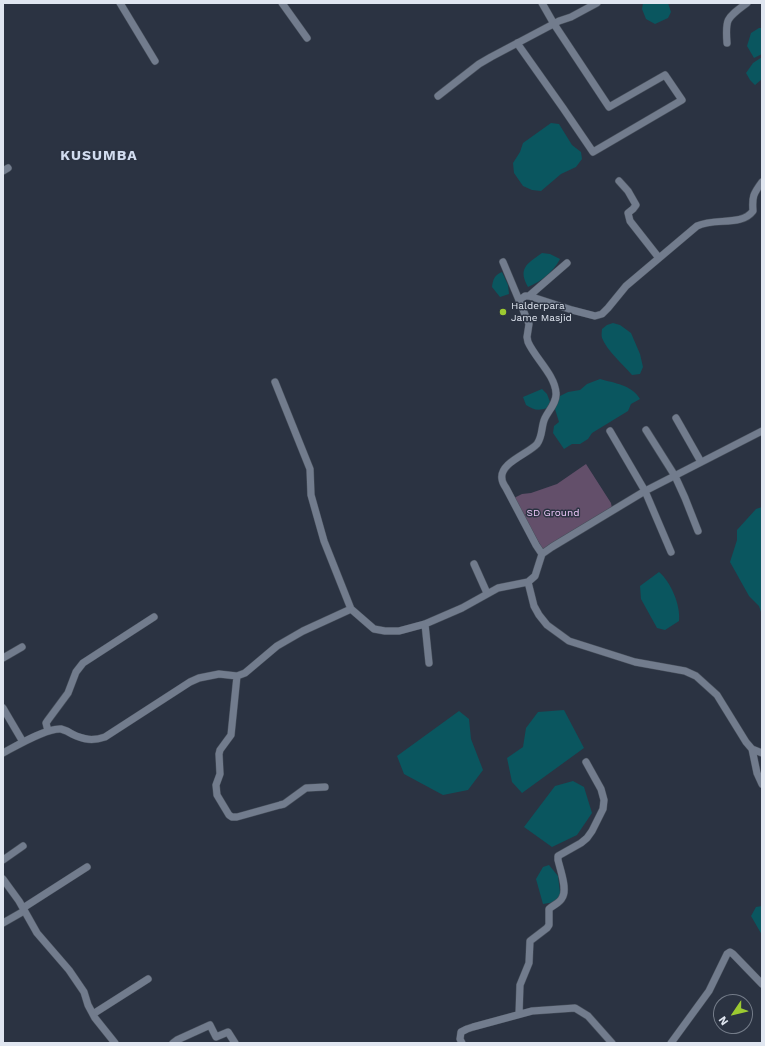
<!DOCTYPE html>
<style>
body{margin:0}
#map{position:relative;width:765px;height:1046px;overflow:hidden;background:#2b3342;font-family:"Work Sans",sans-serif}
canvas{display:block}
.frame{position:absolute;inset:0;border:4px solid #e0e6f0;pointer-events:none}
.north{position:absolute;left:713px;top:994px;width:40px;height:40px;box-sizing:border-box;background:#2b3342;border:1px solid #737b88;border-radius:50%;rotate:235deg;font-size:11px;font-weight:700;line-height:16px;text-align:center;color:#e0e6f0}
.north::after{content:'';display:block;margin:auto;width:14px;height:18px;background:#9cca31;clip-path:polygon(50% 0,100% 100%,50% 72%,0 100%)}
</style>
<div id="map">
<canvas width="765" height="1046"></canvas>
<div class="frame"></div>
<div class="north">N</div>
</div>
<script>
const ctx = document.querySelector('canvas').getContext('2d');
ctx.lineJoin = 'round';
function paint(path, color) {
  ctx.fillStyle = color;
  ctx.fill(path, 'evenodd');
}
function strokePath(path, color, width, dash) {
  ctx.strokeStyle = color;
  ctx.lineWidth = width;
  ctx.lineCap = dash ? 'butt' : 'round';
  ctx.setLineDash(dash || []);
  ctx.stroke(path);
}
function write(font, color, halo, rows, align = 'center') {
  ctx.font = font + ' "Work Sans",sans-serif';
  ctx.lineWidth = 3;
  ctx.setLineDash([]);
  ctx.textBaseline = 'middle';
  ctx.strokeStyle = halo;
  ctx.fillStyle = color;
  for (const [text, x, y, turn = 0] of rows) {
    ctx.save();
    ctx.translate(x, y);
    ctx.rotate((+turn || 0) * Math.PI / 180);
    ctx.textAlign = isNaN(turn) ? turn : align;
    if (halo) ctx.strokeText(text, 0, 0);
    ctx.fillText(text, 0, 0);
    ctx.restore();
  }
}
const green = new Path2D(`
 M 586,464 L 611,503 L 612,508 L 543,550 L 514,498 L 522,494 L 531,493 L 557,484 Z`);
const water = new Path2D(`
 M 643,3 L 668,3 L 671,12 L 668,18 L 655,24 L 646,19 L 642,9 Z
 M 759,28 L 762,28 L 762,54 L 754,58 L 747,46 L 751,33 Z
 M 762,57 L 762,79 L 755,85 L 750,80 L 746,73 L 753,63 Z
 M 551,123 L 559,124 L 572,145 L 581,152 L 582,159 L 576,167 L 561,174 L 541,191 L 532,190 L 523,186 L 514,173 L 513,163 L 520,152 L 523,143 Z
 M 542,253 L 550,254 L 560,259 C 553,272 542,281 528,287 C 518,269 526,264 542,253 Z
 M 502,272 L 508,285 L 509,294 L 500,297 L 492,287 C 493,280 494,275 502,272 Z
 M 613,323 L 620,325 L 631,333 L 640,354 L 643,367 L 640,374 L 632,375 C 623,364 607,351 602,338 C 601,335 602,331 602,329 L 607,325 Z
 M 600,379 C 614,383 632,385 640,399 L 631,404 L 628,411 L 592,433 L 588,439 L 580,444 L 572,444 L 564,449 L 553,433 L 554,426 L 559,422 L 555,409 L 560,396 L 568,392 L 580,390 L 587,384 Z
 M 542,389 L 547,394 L 550,402 L 547,408 C 538,411 534,410 526,405 L 523,397 Z
 M 762,507 L 762,615 L 759,606 L 749,596 L 730,562 L 737,540 L 737,530 L 756,509 Z
 M 659,572 C 671,582 681,606 679,621 L 665,630 L 657,628 L 641,599 L 640,586 Z
 M 564,710 L 584,748 L 522,793 L 512,782 L 507,758 L 523,747 L 526,728 L 538,712 Z
 M 459,711 L 469,719 L 471,739 L 483,770 L 468,790 L 443,795 L 404,774 L 397,756 Z
 M 573,781 L 584,787 L 592,813 L 577,835 L 552,847 L 524,827 L 555,786 Z
 M 549,865 L 558,876 L 561,901 L 543,904 L 536,879 L 543,867 Z
 M 762,906 L 762,935 L 751,916 L 756,907 Z`);
const minor = new Path2D(`
 M 120,3 L 155,61
 M 282,3 L 307,38
 M 517,43 L 563,108 L 593,152 L 682,100 L 665,75 L 609,107 L 554,24 L 542,3
 M 727,43 C 725,18 727,18 747,3
 M 438,96 L 479,64 L 491,57 L 559,21 L 571,17 L 597,3
 M 3,171 L 8,168
 M 619,181 L 628,191 L 636,205 L 633,209 L 628,213 L 630,221 L 659,258
 M 503,262 L 529,324 L 527,337 L 528,342 C 535,358 555,375 556,393 C 557,402 549,410 545,418 C 541,426 543,436 537,444 C 528,454 499,463 502,479 C 502,482 504,485 506,488 L 536,545 L 542,554
 M 529,296 L 567,263
 M 520,300 L 525,296 L 529,296 L 572,310 L 595,316 L 602,314 L 608,308 L 626,286 L 697,226 C 715,217 741,227 753,211 C 752,197 753,194 762,182
 M 275,382 L 310,469 L 311,495 L 324,541 L 351,609
 M 676,418 L 701,462
 M 646,430 L 675,476 L 685,498 L 698,531
 M 610,431 L 645,491 L 671,552
 M 474,564 L 487,593
 M 528,582 L 534,606 L 539,615 L 547,625 L 569,641 L 635,662 L 685,671 L 696,676 L 717,695 L 746,742 L 752,749 L 762,753
 M 425,624 L 429,663
 M 3,658 L 22,647
 M 237,676 L 231,735 L 220,750 L 219,754 L 220,774 L 216,785 L 217,795 L 229,815 L 232,817 L 237,817 L 280,805 L 284,804 L 306,788 L 325,787
 M 3,708 L 23,742
 M 48,731 L 46,723 L 48,720 L 68,693 L 76,672 L 83,663 L 154,617
 M 752,749 L 757,773 L 762,784
 M 3,753 C 16,746 46,728 61,729 C 65,730 69,732 72,734 C 84,740 93,741 105,737 L 190,682 L 199,678 L 219,674 L 237,676 L 245,673 L 277,646 L 303,631 L 351,609 L 374,629 L 385,631 L 399,631 L 425,624 L 462,608 L 498,588 L 528,582 L 535,576 L 542,554 L 552,547 L 645,491 L 762,431
 M 3,860 L 23,846
 M 3,879 L 19,901 L 37,933 L 69,970 L 84,992 L 88,1005 L 95,1018 L 115,1043
 M 23,908 L 87,867
 M 3,923 L 24,911
 M 93,1014 L 148,979
 M 519,1014 L 520,985 L 529,963 L 530,941 L 547,928 L 549,925 L 549,909 C 553,905 560,903 562,898 C 568,890 560,869 558,860 L 558,856 L 581,843 L 587,838 L 592,831 L 603,809 L 604,800 L 601,789 L 586,762
 M 173,1043 L 177,1040 L 210,1025 L 216,1037 L 228,1032 L 235,1043
 M 462,1043 L 460,1039 L 461,1032 L 467,1029 L 473,1027 L 532,1011 L 575,1008 L 588,1016 L 612,1043
 M 671,1043 L 709,991 L 727,954 L 730,952 L 733,954 L 762,984`);
const markers = [
 [503,312,4,"#9cca31"]
];
const poiNames = [
 ["Halderpara",511,306],
 ["Jame Masjid",511,318]
];
const parkNames = [
 ["SD Ground",553,513]
];
const districtNames = [
 ["KUSUMBA",99,156]
];
paint(green, '#634f6a');
paint(water, '#0a565f');
strokePath(minor, '#48505c', 8);
strokePath(minor, '#727c8d', 7);
for (const [x, y, r, color] of markers) {
  const dot = new Path2D();
  dot.arc(x, y, r, 0, 2 * Math.PI);
  ctx.fillStyle = color;
  ctx.fill(dot);
  strokePath(dot, '#2b3342', 1.5);
}
write('10px', '#e0e6f0', '#2b3342', poiNames, 'left');
write('10px', '#eec8fa', '#2b3342', parkNames);
ctx.letterSpacing = '1px';
write('bold 14px', '#d1dcef', '#2b3342', districtNames);
ctx.letterSpacing = '0px';
</script>
